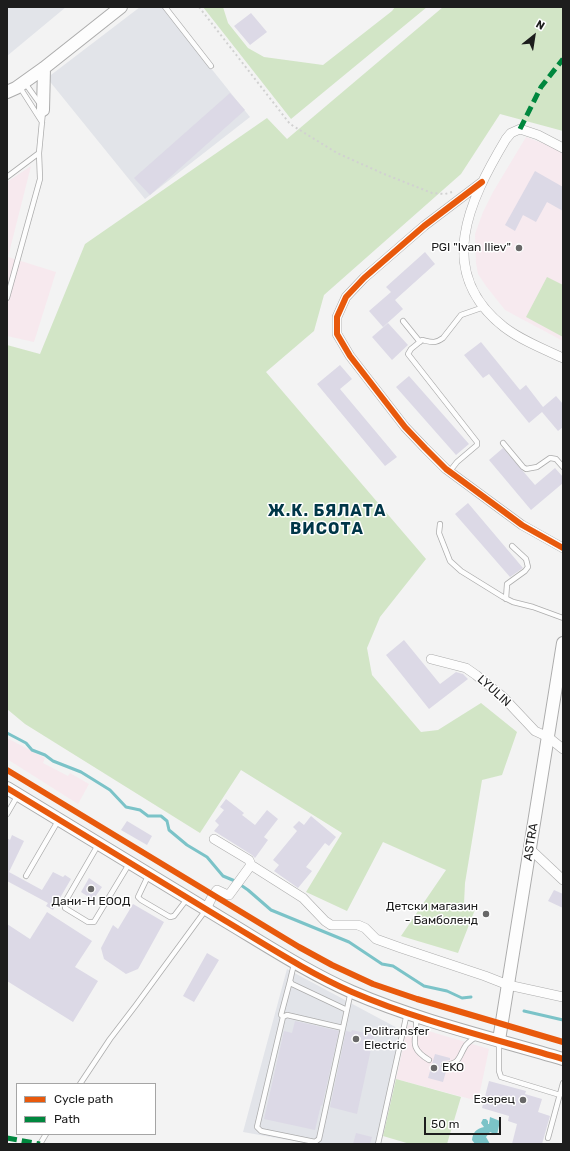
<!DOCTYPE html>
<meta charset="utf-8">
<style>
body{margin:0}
#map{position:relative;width:570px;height:1151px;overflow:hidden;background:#f3f3f3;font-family:Rubik,sans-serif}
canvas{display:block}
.frame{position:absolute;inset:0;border:8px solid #1d1d1d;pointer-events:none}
.legend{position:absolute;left:16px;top:1083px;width:140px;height:52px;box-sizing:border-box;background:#fff;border:1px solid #a5a5a5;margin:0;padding:5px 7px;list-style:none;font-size:12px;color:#1d1d1d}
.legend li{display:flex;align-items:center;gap:8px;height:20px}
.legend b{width:20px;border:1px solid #a5a5a5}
.north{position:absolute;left:514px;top:16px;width:40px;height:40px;-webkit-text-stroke:3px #fff;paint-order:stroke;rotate:30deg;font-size:11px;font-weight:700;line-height:16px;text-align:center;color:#1d1d1d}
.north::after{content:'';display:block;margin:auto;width:14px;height:18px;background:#1d1d1d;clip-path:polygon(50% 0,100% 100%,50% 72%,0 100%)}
.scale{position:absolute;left:424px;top:1117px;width:77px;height:18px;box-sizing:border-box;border:2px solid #1d1d1d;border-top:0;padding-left:5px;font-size:12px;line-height:14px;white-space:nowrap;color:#1d1d1d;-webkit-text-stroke:3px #fff;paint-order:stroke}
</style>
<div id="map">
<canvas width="570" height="1151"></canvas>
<div class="frame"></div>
<ul class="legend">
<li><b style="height:5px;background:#e8590c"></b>Cycle path</li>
<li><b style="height:5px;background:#00873e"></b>Path</li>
</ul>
<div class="north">N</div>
<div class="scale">50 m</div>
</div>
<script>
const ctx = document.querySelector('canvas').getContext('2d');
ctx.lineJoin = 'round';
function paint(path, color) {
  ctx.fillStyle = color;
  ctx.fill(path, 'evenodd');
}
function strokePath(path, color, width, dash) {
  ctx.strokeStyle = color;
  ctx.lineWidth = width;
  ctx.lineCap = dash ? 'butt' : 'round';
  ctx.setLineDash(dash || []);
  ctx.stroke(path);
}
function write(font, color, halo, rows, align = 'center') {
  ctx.font = font + ' Rubik,sans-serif';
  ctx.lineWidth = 3;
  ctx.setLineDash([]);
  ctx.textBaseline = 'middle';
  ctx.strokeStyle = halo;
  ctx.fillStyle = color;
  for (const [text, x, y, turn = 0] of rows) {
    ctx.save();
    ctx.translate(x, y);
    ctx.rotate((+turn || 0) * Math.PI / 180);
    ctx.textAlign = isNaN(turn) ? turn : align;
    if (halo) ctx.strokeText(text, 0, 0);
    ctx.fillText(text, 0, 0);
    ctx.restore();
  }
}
const commercial = new Path2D(`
 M 31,166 L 8,257 L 56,272 L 34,342 L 7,336 L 7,182 Z
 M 7,738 L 45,758 L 43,763 L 68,776 L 70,773 L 89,784 L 78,804 L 7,759 Z
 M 408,1025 L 489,1049 L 478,1101 L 396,1079 Z`);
const built = new Path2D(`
 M 7,7 L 66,7 L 7,56 Z
 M 140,7 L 162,7 L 250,117 L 145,199 L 47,78 Z
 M 287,969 L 401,1030 L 400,1042 L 377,1144 L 311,1144 L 243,1132 Z`);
const education = new Path2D(`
 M 526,137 L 553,147 L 563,153 L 563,341 L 505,310 L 486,286 L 478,274 L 476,263 L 475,234 L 483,212 L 493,192 Z`);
const green = new Path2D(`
 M 203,7 L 223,7 L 228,23 L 248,48 L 264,57 L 323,65 L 392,11 L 395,7 L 427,7 L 291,119 Z
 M 443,7 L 563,7 L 563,131 L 500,114 L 461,174 L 324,295 L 314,331 L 266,372 L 426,559 L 380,617 L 367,648 L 372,675 L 421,732 L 438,730 L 481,703 L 517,732 L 502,775 L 482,780 L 465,883 L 464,904 L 476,907 L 458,953 L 401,936 L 446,870 L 383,842 L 347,911 L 306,892 L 342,833 L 241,770 L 200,833 L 25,724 L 7,709 L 7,345 L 40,354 L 85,244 L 267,118 L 287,139 Z
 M 547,277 L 563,285 L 563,337 L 526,317 Z
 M 396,1079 L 461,1097 L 447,1144 L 410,1144 L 383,1136 Z`);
const water = new Path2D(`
 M 490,1117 L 500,1121 L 497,1135 L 490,1132 L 486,1137 L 490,1144 L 475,1144 L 472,1140 C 473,1132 476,1129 484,1127 L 481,1123 L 483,1119 L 486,1119 L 488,1121 L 488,1124 L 489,1124 Z`);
const stream = new Path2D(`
 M 7,733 L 26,743 L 32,750 L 45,755 L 53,761 L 81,772 L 110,790 L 126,807 L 140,810 L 148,816 L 161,816 L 167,821 L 169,830 L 187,845 L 207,857 L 223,876 L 235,881 L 248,890 L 271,910 L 349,942 L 382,964 L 393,966 L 424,986 L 447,991 L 462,998 L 471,997
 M 524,1011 L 563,1020`);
const building = new Path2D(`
 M 251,13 L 267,32 L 250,45 L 234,26 Z
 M 230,93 L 245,110 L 150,195 L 134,178 Z
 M 535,171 L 563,187 L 563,211 L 547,202 L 536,222 L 523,215 L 515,231 L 505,225 Z
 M 425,252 L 435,264 L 395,300 L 403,309 L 383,327 L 369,311 L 391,292 L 386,287 Z
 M 388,323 L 408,345 L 392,360 L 372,337 Z
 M 481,342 L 520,390 L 526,385 L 543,407 L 556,396 L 563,404 L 563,427 L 558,431 L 542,412 L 529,423 L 489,374 L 483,378 L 464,355 Z
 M 340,365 L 352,379 L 340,389 L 397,457 L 385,466 L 317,384 Z
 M 409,376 L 469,444 L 456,455 L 396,387 Z
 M 503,448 L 535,485 L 555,468 L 563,477 L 563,483 L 531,510 L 489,460 Z
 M 468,503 L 523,568 L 510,577 L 455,514 Z
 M 404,640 L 440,684 L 456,672 L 463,674 L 468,679 L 429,709 L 386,655 Z
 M 226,799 L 244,813 L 242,815 L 255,825 L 267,810 L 278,819 L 264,837 L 268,840 L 255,858 L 252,855 L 214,831 L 219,825 L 215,821 L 224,810 L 220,807 Z
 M 311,816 L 336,837 L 329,846 L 325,843 L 306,867 L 312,871 L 298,888 L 274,871 L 279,865 L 273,860 L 297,831 L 293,827 L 299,821 L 304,825 Z
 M 127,821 L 152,836 L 147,845 L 121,830 Z
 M 12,835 L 24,841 L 9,872 L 42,890 L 53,872 L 63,877 L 65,875 L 71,879 L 53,910 L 46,906 L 48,903 L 7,881 L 7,838 L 10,840 Z
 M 89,878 L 102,887 L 93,900 L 81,892 Z
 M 554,890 L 563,894 L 563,908 L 548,901 Z
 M 133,904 L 164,922 L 138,969 L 126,974 L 104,959 L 101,948 L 113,925 L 118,929 Z
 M 47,912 L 92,941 L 75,967 L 98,981 L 73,1022 L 7,981 L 7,924 L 30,939 Z
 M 207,953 L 219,960 L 194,1002 L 183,996 Z
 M 295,1021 L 339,1031 L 322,1106 L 321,1105 L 315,1130 L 264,1119 L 284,1031 L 292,1033 Z
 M 352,1030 L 374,1035 L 357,1114 L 330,1107 L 346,1031 L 351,1032 Z
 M 435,1054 L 450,1058 L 450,1060 L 443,1061 L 440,1064 L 442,1068 L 447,1068 L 443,1082 L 428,1078 Z
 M 489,1081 L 526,1091 L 525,1094 L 542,1099 L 538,1112 L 550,1116 L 542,1144 L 512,1144 L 517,1124 L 508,1121 L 509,1116 L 482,1108 Z
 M 356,1133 L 372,1137 L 370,1144 L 353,1144 Z`);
const path = new Path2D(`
 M 199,7 L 290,124 L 337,153 L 384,174 L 432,193 L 445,194 L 452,192`);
const lane = new Path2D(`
 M 165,7 L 211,66
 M 25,83 L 40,104
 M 19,86 L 42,122
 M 7,177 L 39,153 L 43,111
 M 7,298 L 40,179 L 39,153
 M 403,321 L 420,342
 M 503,443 L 523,467 L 526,469 L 537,467 L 550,458 L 556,459 L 563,467
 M 450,471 L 457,462 L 477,445 L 477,442 L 408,354 L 411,349 L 422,340 C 431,342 435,344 443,338 L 461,315 L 484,307
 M 440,524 L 439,533 L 450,561 L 461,571 L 503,597 L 513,602 L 533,607 L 563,618
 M 506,599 L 507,584 L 525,571 L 528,567 L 526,559 L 512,546
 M 7,814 L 18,795
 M 98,845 L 65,902 L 65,908 L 88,922 L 94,922 L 129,864
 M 26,876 L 58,821
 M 148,876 L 138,897 L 141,900 L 170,917 L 174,916 L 187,899
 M 294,964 L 290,981 L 292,984 L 347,1010
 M 283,1017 L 281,1015 L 290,981
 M 416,1018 C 418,1039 406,1046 429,1060
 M 343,1028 L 287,1015 L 283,1017 L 257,1127 L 261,1131 L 315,1142 L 319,1139 L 351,991
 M 499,1042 L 499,1071 L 501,1077 L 560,1095
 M 444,1065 C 461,1064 458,1057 466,1045 C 469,1042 472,1039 476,1037
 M 80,1084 L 110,1039 L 136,1005 L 205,911
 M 548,1138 L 563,1083
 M 40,1144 L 46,1134
 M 378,1144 L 407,1013`);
const street = new Path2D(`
 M 563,148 L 538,135 L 520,129 L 511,133 L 506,139 C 469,201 434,272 504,327 C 521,340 543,349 563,358
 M 482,182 L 424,226 L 364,278 L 346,297 L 337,317 L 337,334 L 350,356 L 405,427 L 425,448 L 446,469 L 522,525 L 563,548
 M 431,659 L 466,668 L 476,675 L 503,697 L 535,731 L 548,737 L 563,749
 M 214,839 L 249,860 L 251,865 L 303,898 L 325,921 L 331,925 L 358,925 L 365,928 L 376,939 L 401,948 L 485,976 L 508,985 L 563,997
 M 530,849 L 563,880
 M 206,909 L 213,895 L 217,890 L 228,895 L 229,895 L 251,865`);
const secondary = new Path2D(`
 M 7,92 L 16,88 L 44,68 L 121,7
 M 43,110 L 44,68
 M 7,788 C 79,832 151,876 224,920 C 266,945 307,972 352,992 C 419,1021 492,1038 563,1059
 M 499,1040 L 563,643`);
const quiet = new Path2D(`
 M 520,129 L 541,87 L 563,59
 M 7,1138 L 40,1144`);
const cycleway = new Path2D(`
 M 482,182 L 424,226 L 364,278 L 346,297 L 337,317 L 337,334 L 350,356 L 405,427 L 425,448 L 446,469 L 522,525 L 563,548
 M 7,770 L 299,947 L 332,965 L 373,984 L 417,999 L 563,1042
 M 7,788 C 79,832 151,876 224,920 C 266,945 307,972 352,992 C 419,1021 492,1038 563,1059`);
const markers = [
 [519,248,4,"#686868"],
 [91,889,4,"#686868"],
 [486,914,4,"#686868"],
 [356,1039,4,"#686868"],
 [434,1068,4,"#686868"],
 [523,1100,4,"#686868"]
];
const poiNames = [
 ["PGI \"Ivan Iliev\"",511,248],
 ["Дани-Н ЕООД",91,902,"center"],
 ["Детски магазин",478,907],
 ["- Бамболенд",478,921],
 ["Politransfer",364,1032,"left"],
 ["Electric",364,1046,"left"],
 ["EKO",442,1068,"left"],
 ["Езерец",515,1100]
];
const streetNames = [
 ["LYULIN",494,691,42],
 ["ASTRA",531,842,-81]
];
const districtNames = [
 ["Ж.К. БЯЛАТА",327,511],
 ["ВИСОТА",327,529]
];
paint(commercial, '#f7e9ee');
paint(built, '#e2e4e9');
paint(education, '#f7eaef');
paint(green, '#d2e5c6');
paint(water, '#7bc3c8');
strokePath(stream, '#7bc3c8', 3);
paint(building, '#dcd9e6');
strokePath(lane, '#acacac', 6);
strokePath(street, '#acacac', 10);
strokePath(secondary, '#acacac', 14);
strokePath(path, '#d1d1d1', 2, [2, 3]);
strokePath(lane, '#fdfdfd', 4.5);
strokePath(street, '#fdfdfd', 9);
strokePath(secondary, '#fdfdfd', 12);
strokePath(quiet, '#00873e', 5, [10, 5]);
strokePath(cycleway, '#e8590c', 6);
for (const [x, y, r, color] of markers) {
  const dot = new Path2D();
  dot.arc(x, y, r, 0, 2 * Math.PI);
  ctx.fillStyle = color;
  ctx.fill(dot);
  strokePath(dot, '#fff', 1.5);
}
write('12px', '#1d1d1d', '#fff', poiNames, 'right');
write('12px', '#1d1d1d', '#fff', streetNames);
ctx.letterSpacing = '1px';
write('bold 16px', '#003648', '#fff', districtNames);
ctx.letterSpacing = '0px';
</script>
